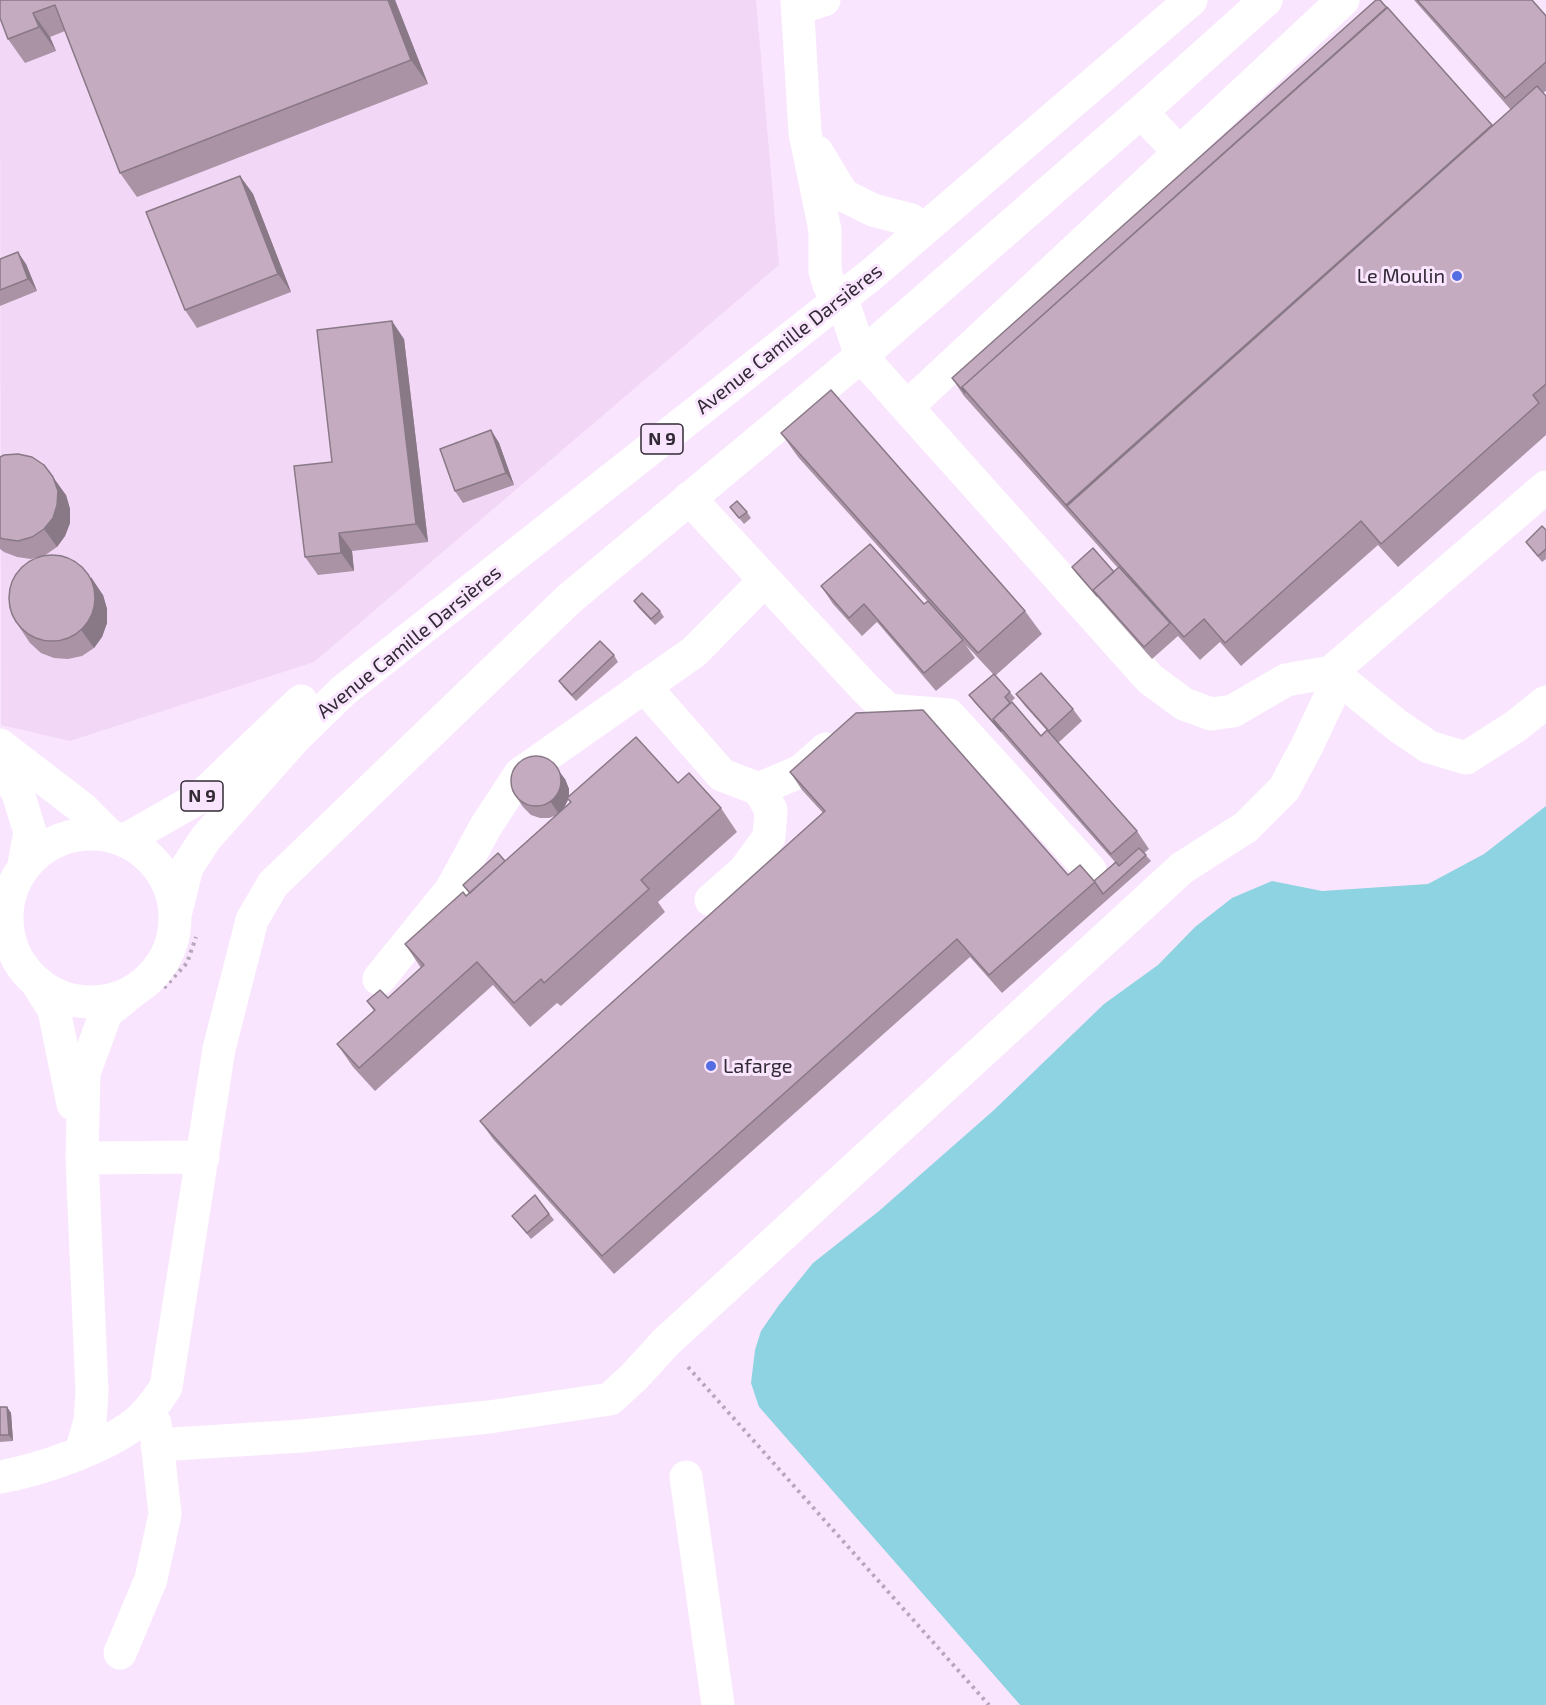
<!DOCTYPE html>
<meta charset="utf-8">
<style>
body{margin:0}
canvas{display:block;background:#fae5ff}
</style>
<canvas width="1546" height="1705"></canvas>
<script>
const ctx = document.querySelector('canvas').getContext('2d');
ctx.lineJoin = 'round';
function paint(path, color) {
  ctx.fillStyle = color;
  ctx.fill(path, 'evenodd');
}
function strokePath(path, color, width, dash) {
  ctx.strokeStyle = color;
  ctx.lineWidth = width;
  ctx.lineCap = dash ? 'butt' : 'round';
  ctx.setLineDash(dash || []);
  ctx.stroke(path);
}
function write(font, color, halo, rows, align = 'center') {
  ctx.font = font + ' "Exo 2",sans-serif';
  ctx.lineWidth = 6;
  ctx.setLineDash([]);
  ctx.textBaseline = 'middle';
  ctx.strokeStyle = halo;
  ctx.fillStyle = color;
  for (const [text, x, y, turn = 0] of rows) {
    ctx.save();
    ctx.translate(x, y);
    ctx.rotate((+turn || 0) * Math.PI / 180);
    ctx.textAlign = isNaN(turn) ? turn : align;
    if (halo) ctx.strokeText(text, 0, 0);
    ctx.fillText(text, 0, 0);
    ctx.restore();
  }
}
const built = new Path2D(`
 M 0,0 L 756,0 L 779,265 L 314,662 L 70,741 L 1,725 Z`);
const water = new Path2D(`
 M 1546,806 L 1546,1705 L 1020,1705 L 759,1407 L 751,1383 L 755,1350 L 761,1331 L 779,1305 L 813,1263 L 879,1211 L 994,1110 L 1104,1004 L 1158,965 L 1195,927 L 1232,898 L 1272,881 L 1322,891 L 1428,884 L 1484,854 Z`);
const pier = new Path2D(`
 M 752,1399 L 759,1407 L 1020,1705 L 1016,1705 L 757,1409 Z`);
const path = new Path2D(`
 M 164,988 L 187,963 L 196,937
 M 688,1367 L 989,1705`);
const minor = new Path2D(`
 M 797,0 L 805,133 L 825,230 L 825,271 L 829,285
 M 798,8 L 824,0
 M 1141,112 L 1179,152
 M 817,152 L 843,195 L 873,210 L 911,220
 M 838,301 L 846,311 L 861,356 L 1150,679 L 1184,704 L 1211,714 L 1233,711 L 1286,680 L 1331,672 L 1546,487
 M 907,407 L 1343,0
 M 689,498 L 865,688 L 888,710 L 949,715 L 1090,870
 M 1331,672 L 1398,726 L 1429,747 L 1466,758 L 1516,726 L 1546,702
 M 644,686 L 722,775 L 759,789 L 801,771 L 826,749
 M 0,745 L 82,808 L 109,835
 M 0,770 L 17,790 L 30,832 L 24,865
 M 711,900 L 745,870 L 769,837 L 771,810 L 759,789
 M 379,979 L 451,890 L 486,826 L 520,774 L 694,652 L 765,580
 M 39,986 L 54,1010 L 73,1104
 M 82,1158 L 203,1157
 M 157,1445 L 302,1436 L 489,1417 L 610,1399 L 634,1377 L 666,1342 L 1182,868 L 1246,827 L 1284,789 L 1307,746 L 1331,695 L 1331,672
 M 81,1452 L 90,1421 L 92,1392 L 82,1158 L 84,1073 L 106,1013 L 132,992
 M 0,1477 C 40,1470 104,1448 136,1423 C 149,1413 157,1400 166,1387 L 219,1049 L 252,920 L 273,884 L 569,599 L 861,356 L 1141,112 L 1266,0
 M 686,1477 L 718,1705
 M 120,1653 L 151,1579 L 165,1514 L 155,1423`);
const major = new Path2D(`
 M7 918a84 84 0 1 1 168 0a84 84 0 1 1-168 0Z
 M 125,840 L 202,796 L 301,701
 M 176,911 L 187,867 L 206,838 L 294,739 L 343,691 L 872,274 L 1191,0`);
const wall = new Path2D(`
 M 0,0 L 395,0 L 428,84 L 137,197 L 120,173 L 65,31 L 50,37 L 56,51 L 25,63 L 8,39 Z
 M 1414,0 L 1532,0 L 1546,16 L 1546,91 L 1543,93 L 1546,96 L 1546,435 L 1398,567 L 1378,545 L 1241,666 L 1220,642 L 1200,660 L 1178,636 L 1152,659 L 1076,573 L 1072,567 L 1114,572 L 1118,568 L 964,396 L 952,378 L 1387,7 L 1493,126 L 1511,110 Z
 M 240,176 L 253,194 L 291,292 L 197,328 L 185,310 Z
 M 0,259 L 26,264 L 37,291 L 0,306 Z
 M 404,339 L 428,542 L 352,551 L 354,571 L 318,575 L 305,557 L 332,462 Z
 M 491,430 L 499,443 L 514,485 L 463,503 L 455,491 Z
 M 781,433 L 1025,611 L 1042,634 L 995,676 L 1015,698 L 1010,703 L 1041,736 L 1137,831 L 1149,849 L 1144,853 L 1151,861 L 1002,993 L 970,957 L 614,1274 L 493,1139 L 480,1121 L 823,813 L 802,790 L 790,772 L 1068,875 L 1094,881 L 1115,862 L 974,702 L 969,695 L 993,674 L 965,644 L 975,658 L 936,691 L 877,622 L 862,636 L 833,604 L 821,586 L 924,604 L 928,602 L 798,457 Z
 M 0,457 L 66,495 L 70,509 L 70,523 L 65,536 L 57,547 L 44,556 L 103,595 L 107,609 L 107,623 L 102,637 L 94,648 L 82,656 L 68,659 L 54,658 L 41,653 L 30,643 L 18,625 L 38,557 L 31,559 L 17,557 L 4,552 L 0,549 Z
 M 730,507 L 747,512 L 751,518 L 744,524 Z
 M 1546,530 L 1546,559 L 1542,562 L 1526,542 Z
 M 634,601 L 660,611 L 664,617 L 655,625 L 638,607 Z
 M 614,655 L 618,662 L 576,701 L 563,687 L 559,681 Z
 M 1016,694 L 1073,709 L 1082,721 L 1058,743 L 1025,706 Z
 M 565,779 L 569,789 L 569,797 L 678,783 L 721,808 L 737,832 L 658,902 L 665,912 L 561,1006 L 557,1003 L 530,1027 L 493,985 L 375,1091 L 353,1067 L 337,1044 L 374,1011 L 367,1001 L 388,998 L 421,968 L 405,944 L 469,893 L 463,885 L 505,861 L 557,815 L 549,818 L 540,818 L 531,815 L 523,807 L 515,795 ZM 568,799 L 570,802 L 563,809 L 565,806 Z
 M 535,1195 L 554,1220 L 531,1239 L 512,1216 Z
 M 0,1407 L 7,1407 L 11,1413 L 13,1441 L 0,1442 Z`);
const shadedWall = new Path2D(`
 M 388,0 L 395,0 L 428,84 L 411,60 Z
 M 33,13 L 50,37 L 56,51 L 39,27 Z
 M 240,176 L 253,194 L 291,292 L 278,274 Z
 M 18,252 L 26,264 L 37,291 L 28,279 Z
 M 392,321 L 404,339 L 428,542 L 416,524 Z
 M 491,430 L 499,443 L 514,485 L 506,473 Z
 M 53,477 L 66,495 L 70,509 L 70,523 L 65,536 L 57,547 L 44,529 Z
 M 339,533 L 352,551 L 354,571 L 341,553 Z
 M 91,577 L 103,595 L 107,609 L 107,623 L 102,637 L 94,648 L 81,630 Z
 M 556,767 L 565,779 L 569,789 L 569,798 L 565,806 L 559,814 L 550,801 Z
 M 7,1407 L 11,1413 L 13,1441 L 9,1435 Z`);
const building = new Path2D(`
 M 0,0 L 388,0 L 411,60 L 120,173 L 55,5 L 33,13 L 39,27 L 8,39 L 0,18 Z
 M 1376,0 L 1380,0 L 1387,8 L 962,387 L 965,393 L 952,378 Z
 M 1417,0 L 1532,0 L 1546,16 L 1546,62 L 1505,98 Z
 M 1387,7 L 1492,125 L 1066,505 L 962,387 Z
 M 1537,86 L 1546,96 L 1546,384 L 1533,395 L 1539,403 L 1381,544 L 1361,521 L 1225,643 L 1204,619 L 1184,637 L 1067,506 Z
 M 240,176 L 278,274 L 185,310 L 146,212 Z
 M 18,252 L 28,279 L 0,290 L 0,259 Z
 M 392,321 L 416,524 L 339,533 L 341,553 L 305,557 L 294,466 L 332,462 L 317,330 Z
 M 831,390 L 1025,611 L 978,653 L 781,433 Z
 M 491,430 L 506,473 L 455,491 L 440,449 Z
 M 18,454 L 32,457 L 44,465 L 53,477 L 58,491 L 57,505 L 53,518 L 44,529 L 32,537 L 18,541 L 4,539 L 0,538 L 0,457 L 4,455 Z
 M 737,501 L 747,512 L 739,518 L 730,507 Z
 M 1542,526 L 1546,530 L 1546,549 L 1538,556 L 1526,542 Z
 M 870,544 L 924,604 L 928,601 L 963,640 L 924,673 L 864,604 L 849,618 L 821,586 Z
 M 1093,548 L 1114,572 L 1093,590 L 1097,596 L 1072,567 Z
 M9 598a43 43 0 1 1 86 0a43 43 0 1 1-86 0Z
 M 1119,567 L 1170,623 L 1144,647 L 1093,590 Z
 M 642,593 L 660,611 L 651,619 L 634,601 Z
 M 600,641 L 614,655 L 572,695 L 559,681 Z
 M 1041,673 L 1073,709 L 1049,731 L 1016,694 Z
 M 994,674 L 1010,692 L 1005,697 L 1010,703 L 993,719 L 1001,731 L 969,695 Z
 M 1012,702 L 1041,736 L 1047,730 L 1137,831 L 1111,854 L 993,719 Z
 M 923,710 L 1068,875 L 1080,865 L 1095,882 L 989,975 L 957,939 L 602,1256 L 480,1121 L 825,811 L 790,772 L 856,713 Z
 M 636,737 L 678,783 L 689,773 L 721,808 L 641,880 L 649,889 L 544,983 L 541,979 L 514,1003 L 477,962 L 359,1068 L 337,1044 L 375,1010 L 367,1001 L 380,990 L 388,998 L 424,965 L 405,944 L 463,892 L 466,896 L 571,802 L 567,798 Z
 M511 781a25 25 0 1 1 50 0a25 25 0 1 1-50 0Z
 M 1139,848 L 1146,855 L 1103,894 L 1094,881 L 1116,862 L 1119,866 Z
 M 498,853 L 505,861 L 470,893 L 463,885 Z
 M 535,1195 L 549,1214 L 527,1233 L 512,1216 Z
 M 0,1407 L 7,1407 L 9,1435 L 0,1435 Z`);
const markers = [
 [1457,276,6,"#556de3"],
 [711,1066,6,"#556de3"]
];
const shields = [
 [662,439,42],
 [202,796,42]
];
const shieldNames = [
 ["N 9",662,439],
 ["N 9",202,796]
];
const poiNames = [
 ["Le Moulin",1445,276],
 ["Lafarge",723,1066,"left"]
];
const streetNames = [
 ["Avenue Camille Darsières",789,339,-38],
 ["Avenue Camille Darsières",409,642,-39]
];
paint(built, '#f2d7f7');
paint(water, '#8dd3e1');
paint(pier, '#fae5ff');
strokePath(path, '#b7a7bb', 4, [3, 4.5]);
strokePath(minor, '#fff', 33);
strokePath(major, '#fff', 33);
paint(wall, '#a993a5');
paint(shadedWall, '#897886');
paint(building, '#c4abc0');
strokePath(building, '#897886', 1.5);
for (const [x, y, r, color] of markers) {
  const dot = new Path2D();
  dot.arc(x, y, r, 0, 2 * Math.PI);
  ctx.fillStyle = color;
  ctx.fill(dot);
  strokePath(dot, '#fae5ff', 2);
}
for (const [x, y, w] of shields) {
  const box = new Path2D();
  box.roundRect(x - w / 2, y - 15, w, 30, 4.5);
  ctx.fillStyle = '#fae5ff';
  ctx.fill(box);
  strokePath(box, '#322a34', 1.5);
}
write('bold 18px', '#322a34', null, shieldNames);
write('20px', '#322a34', '#fae5ff', poiNames, 'right');
write('20px', '#322a34', '#fae5ff', streetNames);
</script>
